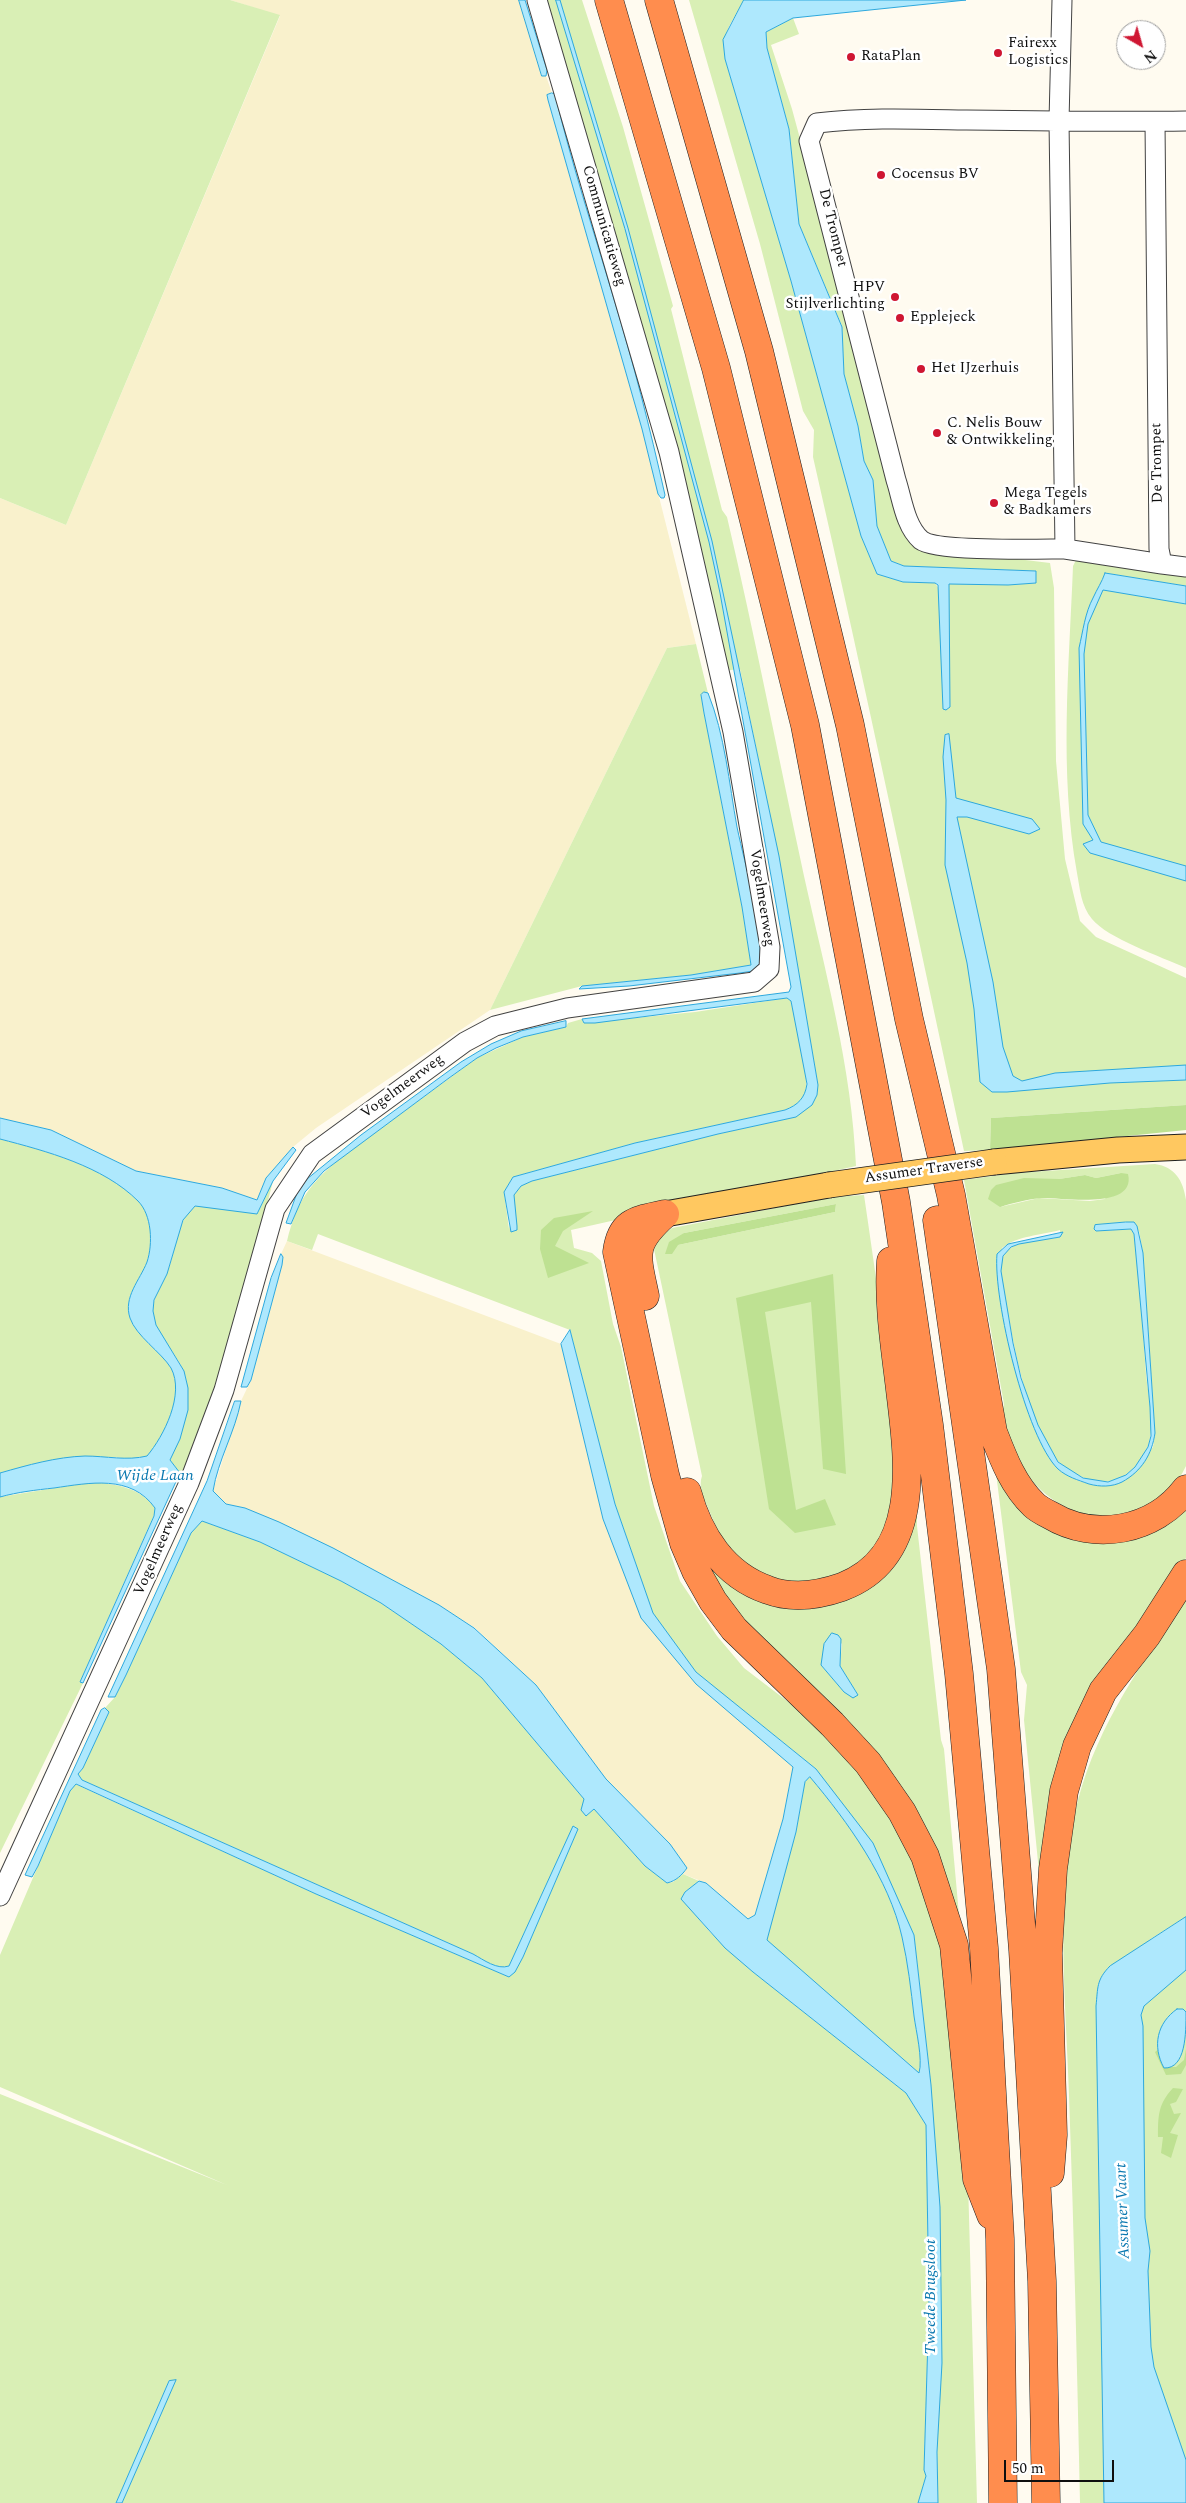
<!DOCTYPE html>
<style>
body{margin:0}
#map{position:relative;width:1186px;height:2503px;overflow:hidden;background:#fffbf0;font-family:Spectral,serif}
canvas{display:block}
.north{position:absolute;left:1116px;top:20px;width:50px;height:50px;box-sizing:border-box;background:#fff;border:1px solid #9f9f9f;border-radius:50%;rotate:142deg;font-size:14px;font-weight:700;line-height:20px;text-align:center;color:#0f0f0f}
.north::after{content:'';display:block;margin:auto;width:18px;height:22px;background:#cf1632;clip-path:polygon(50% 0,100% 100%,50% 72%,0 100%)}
.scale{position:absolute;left:1004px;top:2460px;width:110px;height:22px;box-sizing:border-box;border:2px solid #0f0f0f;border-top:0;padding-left:6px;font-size:15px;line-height:18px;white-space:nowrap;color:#0f0f0f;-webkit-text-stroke:4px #fff;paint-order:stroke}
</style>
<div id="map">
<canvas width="1186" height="2503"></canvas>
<div class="north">N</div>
<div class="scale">50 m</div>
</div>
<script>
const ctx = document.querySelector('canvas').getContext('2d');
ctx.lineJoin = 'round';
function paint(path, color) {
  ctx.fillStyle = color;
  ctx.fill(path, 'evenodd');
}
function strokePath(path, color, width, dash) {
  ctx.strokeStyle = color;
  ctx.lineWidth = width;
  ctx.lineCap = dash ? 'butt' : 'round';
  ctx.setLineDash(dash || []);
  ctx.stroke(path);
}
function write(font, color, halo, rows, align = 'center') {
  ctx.font = font + ' Spectral,serif';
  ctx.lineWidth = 5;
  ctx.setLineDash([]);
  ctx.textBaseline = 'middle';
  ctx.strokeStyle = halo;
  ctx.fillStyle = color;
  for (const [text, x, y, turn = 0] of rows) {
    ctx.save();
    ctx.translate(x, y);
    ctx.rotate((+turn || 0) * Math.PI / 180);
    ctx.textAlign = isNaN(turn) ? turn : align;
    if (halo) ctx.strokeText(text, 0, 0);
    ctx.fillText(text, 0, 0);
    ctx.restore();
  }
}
const farmland = new Path2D(`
 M 230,0 L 519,0 L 521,2 L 542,76 L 546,76 L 552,93 L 547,95 L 548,100 L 642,429 L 696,644 L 667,648 L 490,1010 L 316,1128 L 293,1147 L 266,1178 L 257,1200 L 222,1188 L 136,1171 L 51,1130 L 0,1118 L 0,498 L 66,525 L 280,16 Z
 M 287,1241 L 561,1344 L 603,1519 L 763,1739 L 793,1767 L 783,1819 L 755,1915 L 748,1919 L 706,1883 L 683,1874 L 687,1868 L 670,1844 L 606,1779 L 536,1685 L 475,1628 L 439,1605 L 401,1585 L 245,1508 L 226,1504 L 213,1491 L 241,1401 L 251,1380 L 282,1265 L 283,1257 L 281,1254 Z`);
const green = new Path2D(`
 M 0,0 L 230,0 L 280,15 L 66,525 L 0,498 Z
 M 543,0 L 582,0 L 623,127 L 673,306 L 671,309 L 722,510 L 727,517 C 755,636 778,756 804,876 C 825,971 852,1068 856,1166 L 571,1230 L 574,1248 L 592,1253 L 601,1261 L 613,1324 L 621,1347 L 654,1506 L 680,1581 L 717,1636 L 744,1668 L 791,1704 L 849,1758 L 891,1814 L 917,1861 L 943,1942 L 968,2181 L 977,2503 L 938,2503 L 931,2085 L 914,1935 L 816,1769 L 696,1672 L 653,1613 L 615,1504 L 570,1330 L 318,1234 L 312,1250 L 287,1241 C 297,1200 311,1182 343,1156 L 477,1058 L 523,1037 L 566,1027 L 568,1023 L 582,1019 L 584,1023 L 695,1012 L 787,998 L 791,1001 C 795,1020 811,1077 805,1094 C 803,1102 793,1107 785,1110 L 635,1143 L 513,1177 L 504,1192 L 509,1229 L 514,1209 L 514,1195 L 521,1186 L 532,1181 L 718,1134 L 795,1117 L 817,1095 L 818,1085 L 775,840 L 740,669 L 722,671 Z
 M 689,0 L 744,0 C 731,25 722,30 725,59 L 791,281 L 861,536 L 877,574 L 903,582 L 935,583 L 939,589 L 948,588 L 949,584 L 952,583 L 1008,585 L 1036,583 L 1036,571 L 904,566 L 891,561 L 877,526 L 873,480 L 864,461 L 858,426 L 844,374 L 842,326 L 799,224 L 789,129 L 767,48 L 766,32 L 793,18 L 799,34 L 771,45 L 792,109 L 907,535 L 984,555 L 1050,563 L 1054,588 L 1056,761 L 1065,859 L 1080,921 L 1096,937 L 1186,978 L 1186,1105 L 991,1118 L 990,1150 L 964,1151 C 914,919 866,688 813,457 L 814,430 L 803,411 L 760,244 Z
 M 1076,560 L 1186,574 L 1186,586 L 1105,573 L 1099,589 L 1186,604 L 1186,968 C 1162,957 1107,938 1092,919 C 1081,906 1080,889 1077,873 C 1059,771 1069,668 1073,566 Z
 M 696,644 L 708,693 L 701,695 L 704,713 L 742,907 L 751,965 L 691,975 L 582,986 L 490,1010 L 667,648 Z
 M 0,1139 C 46,1151 103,1166 138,1201 C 152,1215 153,1244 147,1262 C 140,1280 123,1297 130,1318 C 136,1336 161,1352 171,1368 C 185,1394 164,1436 148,1456 L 132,1459 L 112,1457 L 37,1463 L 0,1473 Z
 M 1155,1164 C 1175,1167 1183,1180 1186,1200 L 1186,1466 C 1177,1486 1159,1500 1139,1509 C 1088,1531 1038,1501 1015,1455 C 1009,1441 1006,1425 1003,1410 L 1004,1404 L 964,1180 L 1014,1173 ZM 1121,1173 L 1105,1199 L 1090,1201 L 1039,1198 L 1000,1207 L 1059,1179 L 1085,1175 L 1096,1178 ZM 1126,1222 L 1139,1231 L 1143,1253 L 1155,1433 L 1153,1447 L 1125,1480 L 1110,1486 L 1093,1485 L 1079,1481 L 1059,1469 L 1038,1435 L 1014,1366 L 998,1282 L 1002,1248 C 1017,1236 1041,1235 1060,1230 L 1060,1237 C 1044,1241 1013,1239 1004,1255 C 995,1271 1006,1301 1009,1318 C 1015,1355 1033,1438 1060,1463 C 1068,1471 1079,1476 1090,1480 C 1101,1483 1112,1482 1122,1477 C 1136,1469 1148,1453 1150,1438 C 1154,1417 1148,1394 1146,1374 C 1143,1327 1139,1280 1134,1234 L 1131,1229 L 1097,1231 L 1095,1225 Z
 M 273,1181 L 247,1284 L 188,1473 L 180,1473 L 170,1460 C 180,1438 193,1395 184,1372 C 176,1351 155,1336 153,1312 C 152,1297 162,1286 167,1273 C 174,1256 176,1235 184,1219 C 186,1214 189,1210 194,1207 C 203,1202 245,1212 257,1214 Z
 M 864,1195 C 874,1263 884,1332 891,1401 C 894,1432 900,1472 893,1502 C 889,1518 883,1538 872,1550 C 838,1587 781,1593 743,1562 C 726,1548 716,1528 708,1508 C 704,1499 698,1486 702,1476 L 654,1249 L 660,1237 L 672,1228 L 832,1197 ZM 836,1204 L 835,1212 L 678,1245 L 684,1233 Z
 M 994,1457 L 1060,1531 L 1186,1509 L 1186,1558 L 1145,1619 L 1039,1872 L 1024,1720 L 1027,1685 L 1021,1672 Z
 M 91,1482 C 115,1484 140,1487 155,1508 L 154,1515 L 80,1682 L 83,1683 L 0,1853 L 0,1497 Z
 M 917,1492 L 917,1526 L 941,1740 L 944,1749 L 963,1959 L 935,1861 L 750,1638 L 709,1578 L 705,1555 L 713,1566 L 839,1599 ZM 842,1643 L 840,1666 L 858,1695 L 844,1692 L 821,1665 Z
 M 202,1521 L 260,1542 L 341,1581 L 381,1603 L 441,1644 L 482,1678 L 584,1799 L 586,1816 L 594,1809 L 645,1866 L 667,1883 L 673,1882 L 683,1874 L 699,1881 L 685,1892 L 682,1899 L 710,1932 L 753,1972 L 906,2093 L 926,2125 L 929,2304 L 924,2470 L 926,2476 L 918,2503 L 122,2503 L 175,2381 L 169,2381 L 116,2503 L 0,2503 L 0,2094 L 227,2185 L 0,2087 L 0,1955 L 70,1791 L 75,1784 L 316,1894 L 509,1977 L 523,1957 L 578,1829 L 573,1827 L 509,1966 C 497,1970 484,1960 473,1954 L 82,1780 L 78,1774 L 83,1768 L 109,1712 L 105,1708 L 115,1697 L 126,1675 L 191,1533 Z
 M 1186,1598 L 1186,1917 L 1149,1940 L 1186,1929 L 1186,2503 L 1080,2503 C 1077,2367 1074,2231 1069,2095 C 1066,2000 1054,1892 1078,1800 C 1098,1724 1143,1662 1186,1598 Z
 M 810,1777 C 848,1822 889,1879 902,1937 C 908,1963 911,1990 914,2016 C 916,2033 923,2056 919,2073 L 766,1940 L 796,1832 L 805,1781 Z`);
const forest = new Path2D(`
 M 1186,1105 L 1186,1130 L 990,1150 L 991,1118 Z
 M 1121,1173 L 1128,1174 C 1137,1211 1059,1197 1042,1198 C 1028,1199 1013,1203 1000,1207 L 988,1199 L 991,1190 L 996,1185 L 1024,1178 L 1059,1179 L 1085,1175 L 1096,1178 Z
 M 836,1204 L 835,1212 L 678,1245 L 672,1254 L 665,1254 L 669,1242 L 684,1233 Z
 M 593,1211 L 563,1231 L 555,1246 L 589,1263 L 548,1278 L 540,1249 L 541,1230 L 554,1218 Z
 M 833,1274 L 846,1474 L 823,1469 L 811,1302 L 765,1312 L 796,1510 L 825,1499 L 836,1525 L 795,1533 L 769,1509 L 736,1298 Z
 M 1163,2046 L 1167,2067 L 1176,2067 L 1184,2060 L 1186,2049 L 1186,2065 L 1181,2074 L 1166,2075 L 1155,2052 Z
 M 1173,2088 L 1183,2089 L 1176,2102 L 1170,2104 L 1174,2114 L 1181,2113 L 1170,2133 L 1178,2135 L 1171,2158 L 1161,2153 L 1163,2137 L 1158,2137 C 1158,2116 1158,2104 1173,2088 Z`);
const water = new Path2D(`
 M 519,0 L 525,0 L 547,70 L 546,76 L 542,76 Z
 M 556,0 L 560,0 L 628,228 L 712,541 L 779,856 L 818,1085 L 817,1095 L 812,1105 L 796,1117 L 718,1134 L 532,1181 L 521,1186 L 514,1195 L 517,1226 L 517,1230 L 511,1232 L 504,1192 L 513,1177 L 635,1143 L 785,1110 C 798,1105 805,1098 807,1084 L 791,1001 L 787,998 L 595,1023 L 584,1023 L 582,1019 L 789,992 L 791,987 L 720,593 L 709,542 L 625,229 Z
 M 744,0 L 966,0 L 793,18 L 766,32 L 767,48 L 789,129 L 799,224 L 842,327 L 844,374 L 858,426 L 864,461 L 873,480 L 877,526 L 891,561 L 904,566 L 1036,571 L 1036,583 L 1008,585 L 949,584 L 950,707 L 946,710 L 943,709 L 938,585 L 935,583 L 903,582 L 877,574 L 861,536 L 791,281 L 725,59 L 723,40 Z
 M 552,93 L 555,94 C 571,162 593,229 613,296 C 633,361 650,428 665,495 L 664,498 L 661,498 L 658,494 L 642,429 L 548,100 L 547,95 Z
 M 1105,573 L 1186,586 L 1186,604 L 1103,590 L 1088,624 L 1084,654 L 1088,815 L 1101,842 L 1186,866 L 1186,881 L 1090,853 L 1083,844 L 1093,840 L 1083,824 L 1079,648 C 1083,631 1085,613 1093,598 C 1097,589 1102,582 1105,573 Z
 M 704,692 L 708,693 C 725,735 729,783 737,827 C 746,870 762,920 760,963 L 753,971 L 740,973 L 629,986 L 579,989 L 582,986 L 691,975 L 751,965 L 742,907 L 704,713 L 701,695 Z
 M 949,734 L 956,798 L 1032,819 L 1040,829 L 1029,834 L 967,817 L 957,817 L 993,982 L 1003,1047 L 1013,1076 L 1022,1081 L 1055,1073 L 1186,1065 L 1186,1080 L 1110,1083 L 1007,1092 L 992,1092 L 980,1082 L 974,1009 L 967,963 L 945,865 L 946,800 L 943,757 L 945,735 Z
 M 566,1021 L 566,1027 L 523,1037 L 496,1048 L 477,1058 L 449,1078 L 324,1171 L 305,1192 L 291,1224 L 286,1223 L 297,1193 L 307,1179 L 361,1135 L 461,1062 L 491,1044 L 521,1031 Z
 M 0,1118 L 51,1130 L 136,1171 L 222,1188 L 257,1200 L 266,1178 L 293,1147 L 296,1150 L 273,1181 L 257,1214 L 195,1206 L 183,1220 L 167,1274 L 154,1300 L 153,1311 L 156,1325 L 184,1371 L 188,1388 L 188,1410 L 180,1439 L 170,1460 L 180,1473 L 83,1683 L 80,1682 L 154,1516 L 155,1508 C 131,1474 89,1483 54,1488 C 36,1490 18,1492 0,1497 L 0,1473 C 28,1465 56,1457 85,1456 C 106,1456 127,1461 147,1456 C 164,1436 185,1394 171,1368 C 161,1352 136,1336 130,1318 C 123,1297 140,1280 147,1262 C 153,1244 152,1215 138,1201 C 103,1166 46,1151 0,1139 Z
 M 1126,1222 L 1134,1222 L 1137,1226 L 1143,1253 L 1155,1433 C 1152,1454 1142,1471 1122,1482 C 1112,1487 1100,1487 1089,1484 C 1078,1480 1067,1477 1058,1469 C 1026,1438 993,1299 997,1254 L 1008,1244 L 1063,1232 L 1060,1237 L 1019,1244 L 1011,1247 L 1003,1256 L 1001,1271 L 1013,1343 L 1021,1378 L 1038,1425 L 1058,1462 L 1083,1478 L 1108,1482 L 1126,1475 L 1135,1467 L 1148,1447 L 1151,1436 L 1150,1407 L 1134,1234 L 1131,1229 L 1096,1231 L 1094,1229 L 1095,1225 Z
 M 281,1254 L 283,1257 L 282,1265 L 251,1380 L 247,1387 L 241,1387 L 271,1278 Z
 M 570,1330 L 615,1504 L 653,1613 L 696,1672 L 816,1769 L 873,1843 L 914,1935 L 931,2085 L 940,2207 L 942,2363 L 937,2452 L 938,2503 L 918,2503 L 926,2476 L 924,2470 L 929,2304 L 926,2125 L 906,2093 L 753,1972 L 725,1948 L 681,1899 L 685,1892 L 699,1881 L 706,1883 L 748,1919 L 755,1915 L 783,1819 L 793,1767 L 696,1684 L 641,1618 L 603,1519 L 561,1344 ZM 810,1777 C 848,1822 889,1879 902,1937 C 908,1963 911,1990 914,2016 C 916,2031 923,2059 919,2073 L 767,1940 L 796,1832 L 805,1782 Z
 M 235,1401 L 241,1401 C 235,1432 218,1460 213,1491 L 226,1504 L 245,1508 L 279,1522 L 333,1548 L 439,1605 L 474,1628 L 536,1685 L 606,1779 L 670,1844 L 687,1868 C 682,1875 676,1881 667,1883 L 645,1866 L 594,1809 L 586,1816 L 581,1810 L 584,1799 L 482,1678 L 441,1644 L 381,1603 L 341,1581 L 260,1542 L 202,1521 L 191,1533 L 126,1675 L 115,1697 L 108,1697 L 207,1481 Z
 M 832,1633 L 838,1635 L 841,1639 L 840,1666 L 858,1695 L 853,1698 L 844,1692 L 821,1665 L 824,1644 Z
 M 105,1708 L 109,1712 L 83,1768 L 78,1774 L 82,1780 L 473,1954 C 484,1960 497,1970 509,1966 L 573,1826 L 578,1829 L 523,1957 L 515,1972 L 509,1977 L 316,1894 L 76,1784 L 70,1791 L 38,1866 L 32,1877 L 25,1875 L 101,1710 Z
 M 1186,1917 L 1186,1970 L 1144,2006 L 1141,2015 L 1143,2026 L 1145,2218 L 1150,2251 L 1148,2271 L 1151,2347 L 1154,2367 L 1186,2460 L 1186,2503 L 1104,2503 L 1096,2006 C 1098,1988 1096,1980 1110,1966 Z
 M 1177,2009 L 1183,2009 L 1186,2012 C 1186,2033 1186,2069 1164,2068 C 1152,2046 1157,2023 1177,2009 Z
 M 176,2380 L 122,2503 L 116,2503 L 169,2381 Z`);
const minor = new Path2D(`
 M 1062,0 L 1059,121 L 1065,549 C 1041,549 936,552 921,540 C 905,526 902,498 896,480 L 809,141 L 817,123 C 866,117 915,119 965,120 C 1039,121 1112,122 1186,121
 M 1155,122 L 1159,549 L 1162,564 L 1186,567
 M 1065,549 L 1162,564
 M 0,1896 L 189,1483 L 224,1390 L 275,1209 L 312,1154 L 465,1042 L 495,1026 L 567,1008 L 754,982 L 769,969 L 770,947 L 733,732 L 669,452 L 537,0`);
const major = new Path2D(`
 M 994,1162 L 1118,1150 L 1186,1147
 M 665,1214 L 829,1185`);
const highway = new Path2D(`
 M 609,0 L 716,368 L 805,725 L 896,1202 L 929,1425 L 959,1674 L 984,1948 L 1000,2239 L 1003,2503
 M 659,0 L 759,351 L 850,725 L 909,1019 L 951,1195 L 993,1432 C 1003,1458 1013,1485 1034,1505 C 1038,1509 1044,1512 1050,1515 C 1095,1542 1154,1531 1186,1489
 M 665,1214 C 638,1220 621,1220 617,1252 L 665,1475 L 684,1543 L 696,1571 L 713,1601 L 734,1629 L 832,1724 L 868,1763 L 902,1812 L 925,1856 L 954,1945 L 977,2179 L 991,2215
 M 937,1220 L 1001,1669 L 1023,1950 L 1042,2281 L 1046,2503
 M 645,1296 C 636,1254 631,1244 665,1214
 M 687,1492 C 699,1536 724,1575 768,1590 C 792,1599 819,1595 842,1587 C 924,1556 908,1457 900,1389 C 895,1347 888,1304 891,1261
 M 1050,2173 L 1053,2135 L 1048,1953 L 1053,1869 L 1064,1791 L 1077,1746 L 1103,1691 L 1147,1635 L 1186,1574`);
const majorBridge = new Path2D(`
 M 829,1185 L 994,1162`);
const markers = [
 [998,53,5,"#cf1632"],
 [851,57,5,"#cf1632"],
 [881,175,5,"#cf1632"],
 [895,297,5,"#cf1632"],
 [900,318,5,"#cf1632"],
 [921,369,5,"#cf1632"],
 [937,433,5,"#cf1632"],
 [994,503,5,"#cf1632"]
];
const poiNames = [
 ["Fairexx",1008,44],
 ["Logistics",1008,61],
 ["RataPlan",861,57],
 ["Cocensus BV",891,175],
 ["HPV",885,288,"right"],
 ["Stijlverlichting",885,305,"right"],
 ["Epplejeck",910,318],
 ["Het IJzerhuis",931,369],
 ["C. Nelis Bouw",947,424],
 ["& Ontwikkeling",947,441],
 ["Mega Tegels",1004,494],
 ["& Badkamers",1004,511]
];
const streetNames = [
 ["Communicatieweg",603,226,74],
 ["De Trompet",832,228,76],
 ["De Trompet",1158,463,-91],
 ["Vogelmeerweg",761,898,81],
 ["Vogelmeerweg",403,1087,-36],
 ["Assumer Traverse",924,1171,-8],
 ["Vogelmeerweg",159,1550,-66]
];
const waterNames = [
 ["Wijde Laan",155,1477],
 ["Assumer Vaart",1124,2211,-92],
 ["Tweede Brugsloot",932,2297,-90]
];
paint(farmland, '#f9f1cc');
paint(green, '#d9efb5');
paint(forest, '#bee192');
paint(water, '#aee8fd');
strokePath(water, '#2da8dd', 1);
strokePath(minor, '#424242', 21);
strokePath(major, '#202020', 27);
strokePath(highway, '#202020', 29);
strokePath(minor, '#fff', 19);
strokePath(major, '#ffc860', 25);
strokePath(highway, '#ff8d4e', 28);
strokePath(majorBridge, '#202020', 27, []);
strokePath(majorBridge, '#ffc860', 25);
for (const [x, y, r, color] of markers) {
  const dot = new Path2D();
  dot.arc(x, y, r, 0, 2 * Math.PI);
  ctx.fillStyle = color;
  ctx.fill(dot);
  strokePath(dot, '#fff', 2);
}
write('15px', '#0f0f0f', '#fff', poiNames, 'left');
write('15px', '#0f0f0f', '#fff', streetNames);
write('italic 16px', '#0978b0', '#fff', waterNames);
</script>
